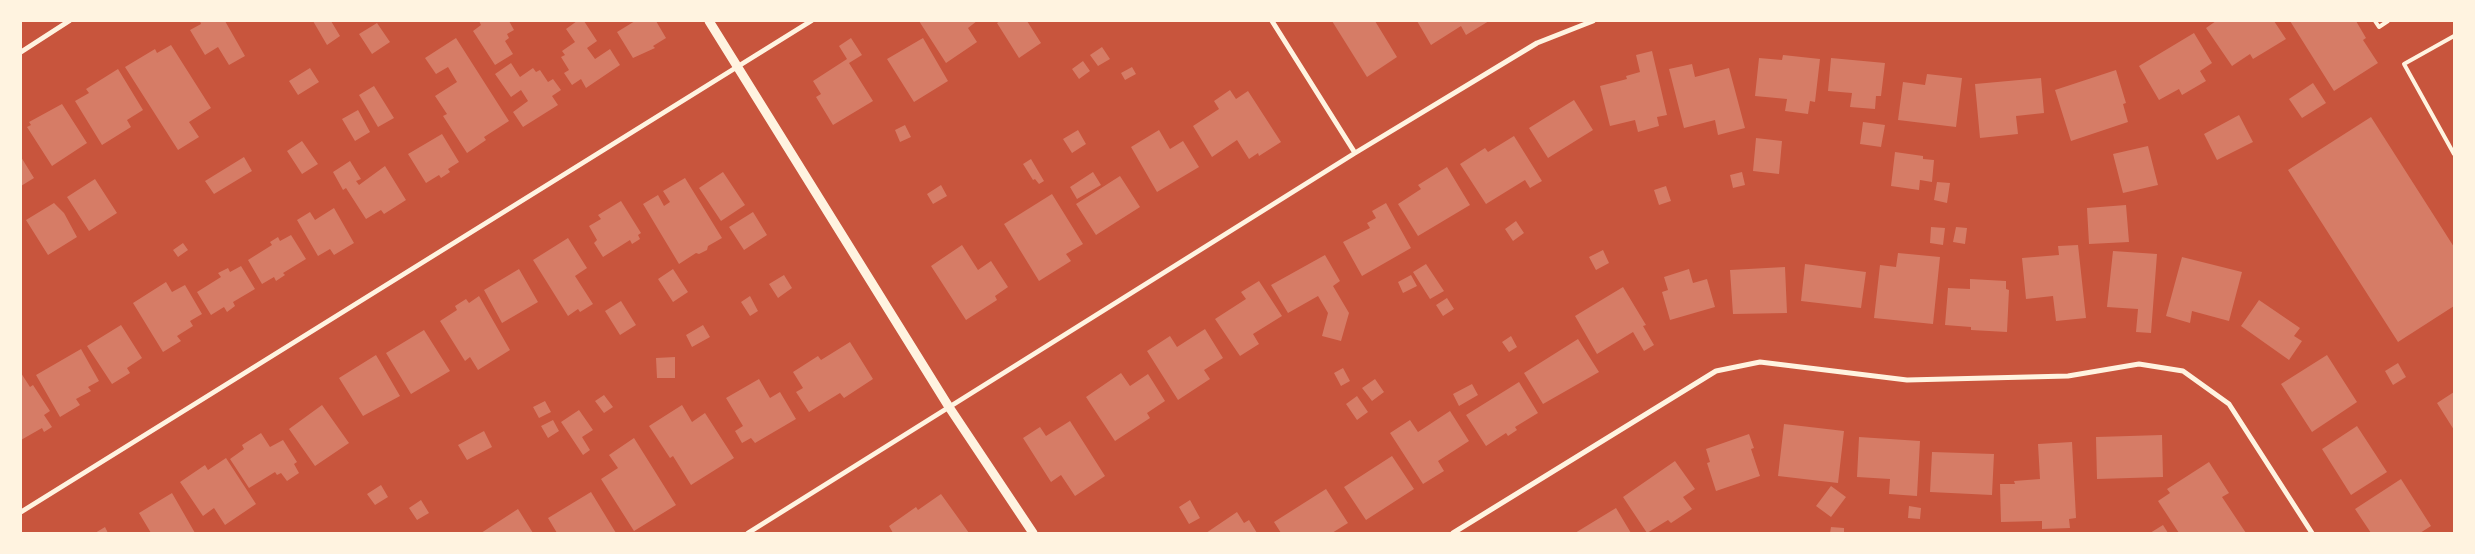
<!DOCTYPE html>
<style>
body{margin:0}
#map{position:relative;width:2475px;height:554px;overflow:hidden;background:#c8553d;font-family:"Space Grotesk",sans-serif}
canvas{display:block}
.frame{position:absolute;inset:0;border:22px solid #fff3e0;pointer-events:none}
</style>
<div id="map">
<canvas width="2475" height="554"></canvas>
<div class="frame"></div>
</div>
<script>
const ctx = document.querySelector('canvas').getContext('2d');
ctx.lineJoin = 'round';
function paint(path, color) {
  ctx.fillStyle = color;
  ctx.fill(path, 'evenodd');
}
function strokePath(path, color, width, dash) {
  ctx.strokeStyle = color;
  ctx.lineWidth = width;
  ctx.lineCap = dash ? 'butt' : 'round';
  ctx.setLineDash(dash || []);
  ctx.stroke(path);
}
const building = new Path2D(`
 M 200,21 L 225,21 L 245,56 L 229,65 L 218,47 L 205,55 L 190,30 L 201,24 Z
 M 313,21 L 331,21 L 340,36 L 327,45 Z
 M 479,21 L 509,21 L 514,30 L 507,34 L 509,38 L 505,41 L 513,54 L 495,65 L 473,31 L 481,25 Z
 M 577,21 L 584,21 L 597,41 L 587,48 L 595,59 L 610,49 L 620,65 L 586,88 L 581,79 L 572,85 L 564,73 L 569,70 L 561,57 L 565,55 L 562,51 L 575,42 L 566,29 Z
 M 635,21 L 656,21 L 666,38 L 653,46 L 655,48 L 633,58 L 617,32 Z
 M 919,21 L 977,21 L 968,28 L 977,42 L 946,63 Z
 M 1000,21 L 1027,21 L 1041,43 L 1019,58 L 997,23 Z
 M 1332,21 L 1375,21 L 1397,57 L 1367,77 Z
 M 1417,21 L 1489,21 L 1466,35 L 1461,26 L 1431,45 Z
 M 2216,21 L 2274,21 L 2286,39 L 2253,59 L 2250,54 L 2232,66 L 2206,28 Z
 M 2290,21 L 2356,21 L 2366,38 L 2363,40 L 2378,63 L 2334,91 Z
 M 377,23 L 390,42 L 372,54 L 359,34 Z
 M 2194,33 L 2212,63 L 2200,71 L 2206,81 L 2182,95 L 2179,89 L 2159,100 L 2139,66 Z
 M 456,38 L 509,121 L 484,137 L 486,140 L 467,153 L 443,116 L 447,114 L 435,96 L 457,82 L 448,67 L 436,74 L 425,58 Z
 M 851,38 L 862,55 L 849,63 L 873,101 L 833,125 L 816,97 L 821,94 L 813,81 L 847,59 L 839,46 Z
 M 923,38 L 948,81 L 914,102 L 887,59 Z
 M 171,45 L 211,108 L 189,122 L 199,137 L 178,150 L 125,67 L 155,49 L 157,53 Z
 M 1102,47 L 1110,59 L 1098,66 L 1090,55 Z
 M 1652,51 L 1667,115 L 1657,117 L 1659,126 L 1638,132 L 1635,120 L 1610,126 L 1600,86 L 1627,79 L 1626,76 L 1640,72 L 1636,55 Z
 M 1783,55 L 1820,59 L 1815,102 L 1810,101 L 1808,114 L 1785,111 L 1787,99 L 1755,96 L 1759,58 L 1782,60 Z
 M 1831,58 L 1885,63 L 1881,96 L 1876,96 L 1875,109 L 1850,107 L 1852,93 L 1828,91 Z
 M 1083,61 L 1090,71 L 1079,79 L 1072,69 Z
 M 511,63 L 520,77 L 533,68 L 536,72 L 540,70 L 548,82 L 553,79 L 561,90 L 552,96 L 558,105 L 523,127 L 513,112 L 528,101 L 521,90 L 511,97 L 495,74 Z
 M 1692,64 L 1695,77 L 1729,68 L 1745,128 L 1718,135 L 1715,120 L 1684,128 L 1669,69 Z
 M 1132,67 L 1136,74 L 1125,80 L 1121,73 Z
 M 310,68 L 319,82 L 298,95 L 289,81 Z
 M 118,69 L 143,110 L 127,120 L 131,127 L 102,145 L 75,101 L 89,93 L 86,89 Z
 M 2116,70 L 2126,103 L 2123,104 L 2128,122 L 2071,141 L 2055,90 Z
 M 1927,74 L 1962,78 L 1956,127 L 1898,120 L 1903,82 L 1925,85 Z
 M 2041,78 L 2044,113 L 2016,116 L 2018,134 L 1980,138 L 1975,84 Z
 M 2313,83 L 2326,103 L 2302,118 L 2289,99 Z
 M 374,86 L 394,118 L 378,127 L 359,95 Z
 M 1230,90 L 1236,99 L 1248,91 L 1281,142 L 1259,156 L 1258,153 L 1249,159 L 1237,140 L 1212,157 L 1193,126 L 1219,109 L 1214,101 Z
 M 1574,100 L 1593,130 L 1548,158 L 1529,128 Z
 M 62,104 L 87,143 L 52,166 L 27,127 L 31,125 L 29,122 Z
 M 358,110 L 370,132 L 355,141 L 342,119 Z
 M 2239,115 L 2253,142 L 2217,160 L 2204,134 Z
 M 2371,117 L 2454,247 L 2454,306 L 2398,342 L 2288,170 Z
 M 1863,122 L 1885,125 L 1881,147 L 1860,144 Z
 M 905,125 L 911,137 L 900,142 L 895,130 Z
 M 1078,130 L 1086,144 L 1072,153 L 1063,139 Z
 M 1159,130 L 1170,149 L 1183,141 L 1199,167 L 1157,192 L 1131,147 Z
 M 442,134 L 459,162 L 448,169 L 450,172 L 441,178 L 439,175 L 426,183 L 408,154 Z
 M 1514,136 L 1542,181 L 1530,188 L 1525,180 L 1486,204 L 1460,164 L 1485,148 L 1488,152 Z
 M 1756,138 L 1782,141 L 1779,174 L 1753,171 Z
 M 302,141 L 318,164 L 302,174 L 287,151 Z
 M 2148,146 L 2158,185 L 2123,193 L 2113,154 Z
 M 1895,152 L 1923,156 L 1923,159 L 1934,160 L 1932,182 L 1920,180 L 1919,190 L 1891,186 Z
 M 21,157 L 34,178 L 21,186 Z
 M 244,157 L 252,171 L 214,194 L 205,181 Z
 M 1031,159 L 1044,181 L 1039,184 L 1035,179 L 1033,180 L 1023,164 Z
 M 350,161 L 361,179 L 356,181 L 359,185 L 385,166 L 406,200 L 384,214 L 381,210 L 366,219 L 346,188 L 343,190 L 333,172 Z
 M 1447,167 L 1470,205 L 1418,236 L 1398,204 L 1421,189 L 1418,185 Z
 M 723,172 L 745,205 L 721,221 L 699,188 Z
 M 1093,172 L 1101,185 L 1077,199 L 1070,187 Z
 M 1742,172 L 1745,185 L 1733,188 L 1730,175 Z
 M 1120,176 L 1140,207 L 1096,235 L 1076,204 Z
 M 685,178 L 722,238 L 708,246 L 707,250 L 699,254 L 696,253 L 679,264 L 643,204 L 658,195 L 664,206 L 670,202 L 663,191 Z
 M 95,179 L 117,213 L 89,231 L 67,197 Z
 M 1937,182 L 1950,183 L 1947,203 L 1934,200 Z
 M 941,185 L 947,196 L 933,204 L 927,194 Z
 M 1666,186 L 1671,201 L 1659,205 L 1654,190 Z
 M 1052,194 L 1083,244 L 1066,254 L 1071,261 L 1039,281 L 1004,224 Z
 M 621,201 L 641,233 L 638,235 L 640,239 L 632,244 L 630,240 L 603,257 L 594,243 L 597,240 L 589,226 L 601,219 L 598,215 Z
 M 54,203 L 64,213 L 77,237 L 48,255 L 26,220 Z
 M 1386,203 L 1411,248 L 1362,276 L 1343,242 L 1370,228 L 1367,223 L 1376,218 L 1372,211 Z
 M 2126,205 L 2129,242 L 2089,244 L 2087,208 Z
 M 334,208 L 354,243 L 334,255 L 330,249 L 318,256 L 297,220 L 310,212 L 315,220 Z
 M 753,212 L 767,235 L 744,250 L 729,227 Z
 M 1516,221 L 1524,233 L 1513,241 L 1505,229 Z
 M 1931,227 L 1945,228 L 1943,245 L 1930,243 Z
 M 1956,227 L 1967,228 L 1965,244 L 1953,242 Z
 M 291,235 L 306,259 L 283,273 L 285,275 L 276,281 L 274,277 L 262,284 L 248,260 L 272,245 L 270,242 L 278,237 L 280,241 Z
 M 568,238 L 587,268 L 575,276 L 593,304 L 580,312 L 578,309 L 568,316 L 533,260 Z
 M 183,243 L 188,250 L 178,257 L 173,250 Z
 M 962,245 L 978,270 L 991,261 L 1008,287 L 995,296 L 997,300 L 966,320 L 931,266 Z
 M 2078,245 L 2086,318 L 2056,321 L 2053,296 L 2026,299 L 2022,258 L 2059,255 L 2058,246 Z
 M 1603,250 L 1609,263 L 1596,270 L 1589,257 Z
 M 2113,251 L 2157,254 L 2151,333 L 2136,332 L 2138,309 L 2107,307 Z
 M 1898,253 L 1940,257 L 1933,324 L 1874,318 L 1880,265 L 1896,267 Z
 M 1325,255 L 1340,281 L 1333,286 L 1349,313 L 1341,341 L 1322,336 L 1328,313 L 1318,296 L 1288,313 L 1271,285 Z
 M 2182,257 L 2242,272 L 2229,321 L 2192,311 L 2190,323 L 2166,316 Z
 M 1426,264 L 1444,291 L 1430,299 L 1413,272 Z
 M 1805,264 L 1866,272 L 1861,308 L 1801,301 Z
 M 241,266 L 255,289 L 233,302 L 235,306 L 227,312 L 224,307 L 211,315 L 197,292 L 221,277 L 218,273 L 228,268 L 230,272 Z
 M 1785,267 L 1787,313 L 1733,314 L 1730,270 Z
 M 519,269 L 538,302 L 502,323 L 484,290 Z
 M 673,269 L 688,292 L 673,302 L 658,279 Z
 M 1689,269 L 1693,283 L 1707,279 L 1715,307 L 1670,320 L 1662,292 L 1668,290 L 1664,277 Z
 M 784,275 L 792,288 L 778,298 L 769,284 Z
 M 1411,275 L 1417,286 L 1403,293 L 1398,282 Z
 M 1970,279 L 2006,281 L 2006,289 L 2009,290 L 2007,332 L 1971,330 L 1971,327 L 1945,325 L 1948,288 L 1970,289 Z
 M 1259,281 L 1282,316 L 1253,334 L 1259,344 L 1240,356 L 1215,319 L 1246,299 L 1241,292 Z
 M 166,282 L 172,292 L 185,285 L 202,314 L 190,321 L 193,326 L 177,336 L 181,341 L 163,352 L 133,303 Z
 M 1623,287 L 1646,325 L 1643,326 L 1654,345 L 1644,351 L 1633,332 L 1597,354 L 1575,316 Z
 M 479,296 L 510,350 L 478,370 L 470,357 L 465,361 L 440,321 L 457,310 L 455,306 L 466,299 L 469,303 Z
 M 750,296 L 758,311 L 750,316 L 741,302 Z
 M 1447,298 L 1454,309 L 1443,316 L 1436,305 Z
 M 2259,300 L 2300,328 L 2294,336 L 2302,341 L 2289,360 L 2241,326 Z
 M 621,301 L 636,325 L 620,335 L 605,311 Z
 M 121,325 L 142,358 L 127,368 L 130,373 L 112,384 L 87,346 Z
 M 703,325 L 710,337 L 692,347 L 686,335 Z
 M 1205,329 L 1223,358 L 1204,370 L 1210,379 L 1178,400 L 1147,351 L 1170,336 L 1177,347 Z
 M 424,330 L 450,371 L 411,394 L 386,353 Z
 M 1511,336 L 1517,347 L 1509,352 L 1502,342 Z
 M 1578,339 L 1599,372 L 1543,404 L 1524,373 Z
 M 850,342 L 873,379 L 844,398 L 840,393 L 809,412 L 796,392 L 803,388 L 793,372 L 818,356 L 821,360 Z
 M 81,349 L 99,381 L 88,387 L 91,391 L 76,399 L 80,405 L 60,417 L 36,375 Z
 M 376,355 L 400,396 L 363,416 L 339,378 Z
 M 2327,355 L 2357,402 L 2312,432 L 2281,384 Z
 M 675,357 L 675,378 L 657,378 L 656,358 Z
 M 2398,363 L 2406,377 L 2393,385 L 2385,371 Z
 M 1343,368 L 1350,381 L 1341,386 L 1334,373 Z
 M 21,373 L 30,387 L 33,385 L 50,411 L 44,415 L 52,427 L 44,432 L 42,428 L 21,440 Z
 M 1121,373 L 1130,386 L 1148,374 L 1165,401 L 1147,413 L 1150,418 L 1115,441 L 1086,397 Z
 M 759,379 L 770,398 L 780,392 L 796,419 L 755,443 L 751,438 L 742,443 L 735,431 L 743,426 L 726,398 Z
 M 1375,379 L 1384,392 L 1372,401 L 1362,388 Z
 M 1519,382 L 1538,413 L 1515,427 L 1517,430 L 1508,436 L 1506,433 L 1486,446 L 1466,415 Z
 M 1472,384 L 1478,395 L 1459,406 L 1453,394 Z
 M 2454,392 L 2454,430 L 2437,403 Z
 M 604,395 L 613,407 L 604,413 L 595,401 Z
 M 1357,396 L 1368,412 L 1357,420 L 1346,404 Z
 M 545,401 L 551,412 L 539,418 L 533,407 Z
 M 322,405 L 349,443 L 315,466 L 289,429 Z
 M 682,405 L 692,422 L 705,413 L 734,458 L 691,485 L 673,456 L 670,458 L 649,426 Z
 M 579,410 L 593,430 L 582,437 L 590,450 L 583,455 L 561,422 Z
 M 1450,411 L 1469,441 L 1438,461 L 1444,471 L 1423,484 L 1390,433 L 1410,420 L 1418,432 Z
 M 553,420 L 559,431 L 548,438 L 541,426 Z
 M 1070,421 L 1105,476 L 1075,496 L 1061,475 L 1051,482 L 1023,438 L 1040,427 L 1046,436 Z
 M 1784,424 L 1844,431 L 1838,483 L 1778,476 Z
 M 2357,426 L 2387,472 L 2351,495 L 2322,449 Z
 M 484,431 L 492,447 L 467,460 L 458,445 Z
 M 261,433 L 270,447 L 283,440 L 297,462 L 294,464 L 299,473 L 287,481 L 281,473 L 277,475 L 275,472 L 249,488 L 230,459 L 244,449 L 242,445 Z
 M 1749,434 L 1754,448 L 1751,449 L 1760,476 L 1716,491 L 1707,463 L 1710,462 L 1706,449 Z
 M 2162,435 L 2163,477 L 2097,479 L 2096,437 Z
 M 1859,437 L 1920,441 L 1917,496 L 1889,494 L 1890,479 L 1857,477 Z
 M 634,438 L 676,505 L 634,531 L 601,479 L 618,468 L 609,455 Z
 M 2072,442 L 2076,518 L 2069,519 L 2070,528 L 2042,529 L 2042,521 L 2001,522 L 2000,484 L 2015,484 L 2014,481 L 2040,479 L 2038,444 Z
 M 1932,452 L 1994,454 L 1992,495 L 1930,492 Z
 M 1392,456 L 1414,489 L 1366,520 L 1344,487 Z
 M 226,458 L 256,504 L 225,525 L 214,508 L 203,516 L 180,482 L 205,465 L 208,470 Z
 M 1675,461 L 1695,489 L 1683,497 L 1692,509 L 1671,523 L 1668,520 L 1647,533 L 1623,497 Z
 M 2209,462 L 2229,493 L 2222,497 L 2246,533 L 2179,533 L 2158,501 L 2170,493 L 2167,489 Z
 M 2401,479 L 2431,526 L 2420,533 L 2371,533 L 2355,509 Z
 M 381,485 L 388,497 L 375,505 L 367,494 Z
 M 1831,486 L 1846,497 L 1831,517 L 1816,506 Z
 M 1326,489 L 1348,523 L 1332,533 L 1281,533 L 1274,522 Z
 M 591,492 L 616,533 L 557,533 L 548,518 Z
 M 172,493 L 195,533 L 151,533 L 139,513 Z
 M 941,494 L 969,533 L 893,533 L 889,526 L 916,507 L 918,510 Z
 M 421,500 L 429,513 L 417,520 L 409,508 Z
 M 1190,500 L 1200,518 L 1189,524 L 1179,507 Z
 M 1909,506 L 1921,508 L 1920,519 L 1908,518 Z
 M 1616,508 L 1631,533 L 1575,533 Z
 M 518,509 L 533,533 L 481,533 Z
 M 1237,512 L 1244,523 L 1249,520 L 1257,533 L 1206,533 Z
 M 2163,525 L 2168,533 L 2150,533 Z
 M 105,527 L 108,533 L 95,533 Z
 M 1831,527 L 1844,528 L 1844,533 L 1830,533 Z`);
const service = new Path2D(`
 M 2375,21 L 2379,27 L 2388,21
 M 2454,36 L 2404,64 L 2454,154`);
const minor = new Path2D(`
 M 1272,21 L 1355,153
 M 21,52 L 69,21
 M 21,512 L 811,21
 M 748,533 L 1355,153 L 1537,43 L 1593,21
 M 1453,533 L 1716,371 L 1760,362 L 1907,380 L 2068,376 L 2139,364 L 2183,371 L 2229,404 L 2312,533`);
const tertiary = new Path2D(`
 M 709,21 L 949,407 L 1033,533`);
paint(building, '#d67c66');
strokePath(service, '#fff3e0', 4);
strokePath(minor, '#fff3e0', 5);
strokePath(tertiary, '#fff3e0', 9);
</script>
